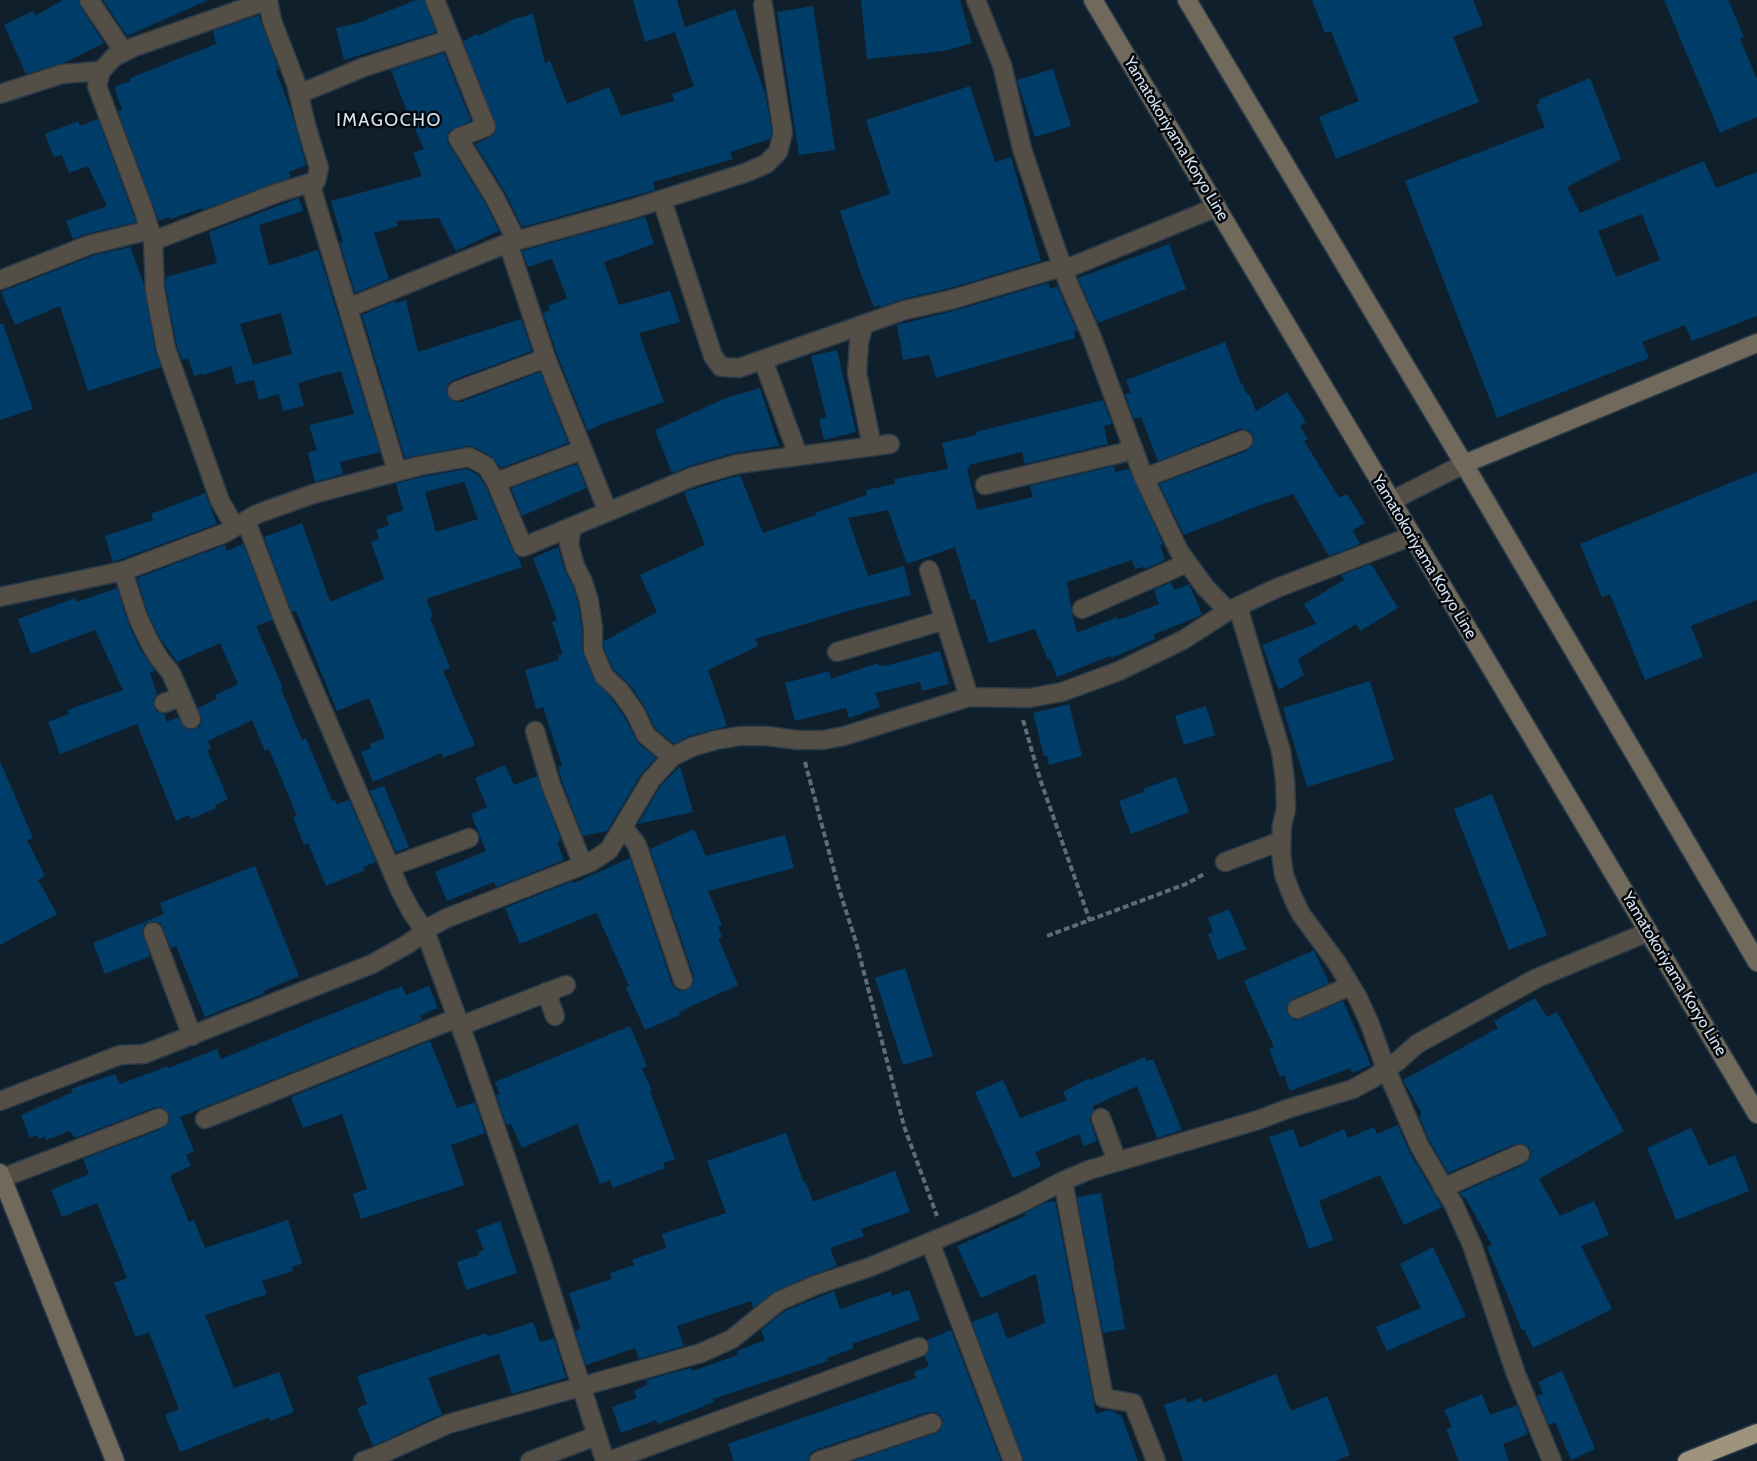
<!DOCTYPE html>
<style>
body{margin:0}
canvas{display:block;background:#0f1f2c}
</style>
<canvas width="1757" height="1461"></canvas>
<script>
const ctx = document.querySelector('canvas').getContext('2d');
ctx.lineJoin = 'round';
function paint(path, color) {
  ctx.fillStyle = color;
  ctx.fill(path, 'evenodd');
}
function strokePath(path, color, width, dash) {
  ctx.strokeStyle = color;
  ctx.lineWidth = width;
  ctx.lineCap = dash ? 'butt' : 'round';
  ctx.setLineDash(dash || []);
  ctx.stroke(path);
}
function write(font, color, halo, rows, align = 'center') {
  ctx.font = font + ' Cabin,sans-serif';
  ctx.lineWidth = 5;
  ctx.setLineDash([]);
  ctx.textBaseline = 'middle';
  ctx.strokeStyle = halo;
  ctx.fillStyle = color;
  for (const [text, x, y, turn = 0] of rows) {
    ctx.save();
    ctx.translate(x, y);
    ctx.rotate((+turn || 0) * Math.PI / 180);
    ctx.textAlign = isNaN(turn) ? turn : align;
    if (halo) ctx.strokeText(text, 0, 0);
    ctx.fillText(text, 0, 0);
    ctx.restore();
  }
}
const building = new Path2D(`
 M 63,0 L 78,0 L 80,6 L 104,43 L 64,63 L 26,74 L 4,25 L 33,11 L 35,16 Z
 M 103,0 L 208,0 L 127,36 Z
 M 416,0 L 424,0 L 436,32 L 344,60 L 336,28 L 358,23 Z
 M 633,0 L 677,0 L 685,27 L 735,9 L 765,93 L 772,132 L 770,139 L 730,152 L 733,159 L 653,182 L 655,190 L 522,227 L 505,192 L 475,144 L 491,137 L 495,133 L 497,128 L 463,41 L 477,34 L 478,36 L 514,19 L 533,14 L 545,63 L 550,61 L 567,104 L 609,87 L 621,116 L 674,101 L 672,94 L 694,86 L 675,32 L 645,42 Z
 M 861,0 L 960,0 L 972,43 L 944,51 L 867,59 Z
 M 1312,0 L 1473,0 L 1483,25 L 1453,37 L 1479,102 L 1336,159 L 1319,117 L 1359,101 L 1331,31 L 1325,33 Z
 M 1664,0 L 1728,0 L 1744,37 L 1740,39 L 1757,79 L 1757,117 L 1720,133 Z
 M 813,6 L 835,150 L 799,155 L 777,12 Z
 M 259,15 L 262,25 L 279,70 L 276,71 L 291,111 L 306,165 L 289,172 L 291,177 L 203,210 L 202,208 L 171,219 L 170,217 L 159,221 L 118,111 L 122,109 L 114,87 L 131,81 L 130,78 L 216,44 L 213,31 Z
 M 444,53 L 471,121 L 449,131 L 447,137 L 448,143 L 485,203 L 499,231 L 456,251 L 439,218 L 396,221 L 398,226 L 374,233 L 389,279 L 355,293 L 340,243 L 343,242 L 331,201 L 422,176 L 413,153 L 424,149 L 408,114 L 391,70 Z
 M 1053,69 L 1071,126 L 1035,137 L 1017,80 Z
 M 1590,78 L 1621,159 L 1567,187 L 1580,213 L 1704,161 L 1716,188 L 1757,172 L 1757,316 L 1692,341 L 1685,325 L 1642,342 L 1649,358 L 1497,418 L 1405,181 L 1545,127 L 1536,105 L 1540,104 L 1538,100 ZM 1642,214 L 1660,260 L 1616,277 L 1598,231 Z
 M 970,86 L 995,162 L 1011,157 L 1041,261 L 947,289 L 902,299 L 881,307 L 880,305 L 874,307 L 863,280 L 840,211 L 890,194 L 866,120 Z
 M 98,119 L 136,222 L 86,234 L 73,239 L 66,221 L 107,206 L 88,166 L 69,173 L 62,155 L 54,157 L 45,134 L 78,121 L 80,126 Z
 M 299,198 L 303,211 L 259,225 L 269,266 L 318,250 L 380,452 L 340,462 L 343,474 L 315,482 L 308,453 L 317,450 L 309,425 L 354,414 L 341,371 L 298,383 L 304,406 L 283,411 L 279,394 L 259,400 L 254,380 L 236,384 L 231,366 L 203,375 L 203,373 L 194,376 L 188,358 L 182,360 L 177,346 L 166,289 L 166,277 L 217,263 L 209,232 ZM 281,313 L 292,354 L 253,365 L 240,324 Z
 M 645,217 L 654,244 L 604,262 L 619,305 L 670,291 L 680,322 L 639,333 L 664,402 L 602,424 L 588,431 L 557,354 L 543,313 L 550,310 L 548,306 L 567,298 L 552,259 L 528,267 L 522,251 Z
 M 1169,244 L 1186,289 L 1098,323 L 1078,278 Z
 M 130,247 L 143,281 L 155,351 L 161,367 L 88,391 L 60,306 L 15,325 L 1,292 L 92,256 Z
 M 1048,283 L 1050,289 L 1057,286 L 1077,331 L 1074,332 L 1075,338 L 936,378 L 929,355 L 903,360 L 897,325 L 953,311 Z
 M 406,300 L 418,352 L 521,319 L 532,351 L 453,380 L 449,383 L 446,389 L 447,395 L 455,402 L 461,402 L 540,372 L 568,443 L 501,468 L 491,456 L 474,447 L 468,446 L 405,458 L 362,315 L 395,301 L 396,303 Z
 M 0,324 L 3,324 L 33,409 L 0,420 Z
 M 1225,342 L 1241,384 L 1242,383 L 1247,395 L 1249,394 L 1256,411 L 1287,392 L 1306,422 L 1300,426 L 1308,439 L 1304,441 L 1335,491 L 1340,498 L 1347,494 L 1365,523 L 1353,530 L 1360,544 L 1329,556 L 1293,494 L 1255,507 L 1184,535 L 1159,484 L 1247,451 L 1252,447 L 1254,437 L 1250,431 L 1244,429 L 1239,429 L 1158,461 L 1141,417 L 1134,419 L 1125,394 L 1131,393 L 1126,380 Z
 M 837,350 L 856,432 L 824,440 L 819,419 L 826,417 L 811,356 Z
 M 760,388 L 779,446 L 734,453 L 689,466 L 672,473 L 655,430 L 726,398 Z
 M 1103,400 L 1112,424 L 1104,426 L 1108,444 L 1025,464 L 1022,452 L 969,465 L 969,468 L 967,469 L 977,510 L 1033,497 L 1030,486 L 1114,466 L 1115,472 L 1129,469 L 1163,544 L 1160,545 L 1165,560 L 1145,569 L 1144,567 L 1135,569 L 1132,560 L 1067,582 L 1072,613 L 1077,633 L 1117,617 L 1118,620 L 1159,604 L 1154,590 L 1171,582 L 1174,590 L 1189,584 L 1202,614 L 1197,617 L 1153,635 L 1155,639 L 1130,650 L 1111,658 L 1110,656 L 1057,677 L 1050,659 L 1048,660 L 1035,629 L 989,643 L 975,599 L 971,600 L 955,547 L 907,564 L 888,510 L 848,518 L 868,576 L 904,566 L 911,595 L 855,609 L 755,639 L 758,646 L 708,670 L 727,726 L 689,736 L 674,744 L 655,728 L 644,705 L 629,684 L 613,669 L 604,648 L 604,641 L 657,612 L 640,575 L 705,545 L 684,492 L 740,475 L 763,533 L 816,515 L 815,513 L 867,495 L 866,490 L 895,484 L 894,479 L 948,469 L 942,443 L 976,435 L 976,432 Z
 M 577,464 L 586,488 L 522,516 L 511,488 Z
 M 467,469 L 478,475 L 486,487 L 513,551 L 518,557 L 522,567 L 426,599 L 433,616 L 430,618 L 450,668 L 443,671 L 475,745 L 443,758 L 441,753 L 373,782 L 361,752 L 371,748 L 370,744 L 385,738 L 369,698 L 337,711 L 296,611 L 292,612 L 264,537 L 302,523 L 330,602 L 384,579 L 371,542 L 379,539 L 376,530 L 389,525 L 386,516 L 403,510 L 396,484 L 421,477 ZM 464,482 L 478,519 L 436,532 L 425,492 Z
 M 1757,472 L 1757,600 L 1691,626 L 1703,657 L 1645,680 L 1610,594 L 1602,597 L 1580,544 Z
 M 205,493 L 217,524 L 113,562 L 105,536 L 153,520 L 151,514 Z
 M 243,544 L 272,620 L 256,626 L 283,688 L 281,689 L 302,740 L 306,738 L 332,801 L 335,800 L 337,804 L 349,800 L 376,862 L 363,867 L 365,870 L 326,886 L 308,843 L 304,845 L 293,817 L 297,816 L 269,749 L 265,751 L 252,720 L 208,741 L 211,749 L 207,750 L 228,799 L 215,805 L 216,808 L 191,819 L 189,815 L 176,821 L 137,724 L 60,754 L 48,722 L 69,714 L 68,710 L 123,690 L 95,630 L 31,654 L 18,619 L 75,598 L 77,602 L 117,588 L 128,623 L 140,649 L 155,671 L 150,673 L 157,694 L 153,700 L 154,707 L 157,712 L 164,714 L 167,722 L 178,717 L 185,728 L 195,729 L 200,726 L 202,721 L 198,708 L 217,699 L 215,695 L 238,684 L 220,643 L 177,662 L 160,638 L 148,614 L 137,578 L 225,545 L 227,551 Z
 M 558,547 L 564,569 L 573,586 L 578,604 L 582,629 L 582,650 L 594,680 L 611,698 L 625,718 L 638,743 L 656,758 L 641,774 L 607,831 L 583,836 L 562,781 L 558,767 L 562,765 L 543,707 L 536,709 L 525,670 L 559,660 L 558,655 L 563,654 L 552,622 L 557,620 L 533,558 Z
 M 1371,564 L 1398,608 L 1360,631 L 1356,624 L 1298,659 L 1304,675 L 1279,690 L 1262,645 L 1316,624 L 1304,604 L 1344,580 L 1341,575 Z
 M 940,651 L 949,684 L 922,691 L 920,682 L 875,693 L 880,707 L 849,718 L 846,708 L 795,721 L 785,683 L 829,671 L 831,679 L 878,663 L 879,666 L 884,665 L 885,666 Z
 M 1370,681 L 1394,760 L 1307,787 L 1283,708 Z
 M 1069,704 L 1082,756 L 1049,765 L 1047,756 L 1044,756 L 1033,713 Z
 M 1206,706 L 1215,735 L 1184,745 L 1175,716 Z
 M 0,761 L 33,838 L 27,840 L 45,876 L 38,880 L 57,914 L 0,945 Z
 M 505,765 L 514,785 L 537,776 L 561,841 L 557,842 L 564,860 L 496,887 L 494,882 L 447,901 L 435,872 L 486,851 L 471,814 L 487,807 L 475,778 Z
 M 680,766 L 693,812 L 638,824 L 660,787 Z
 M 1176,777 L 1189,812 L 1131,834 L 1119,801 L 1144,792 L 1143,789 Z
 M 384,786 L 409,847 L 396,852 L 370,791 Z
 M 1492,794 L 1547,935 L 1509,950 L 1454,809 Z
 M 694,829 L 706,856 L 785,835 L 794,868 L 708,891 L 722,925 L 718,926 L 722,937 L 718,938 L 738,985 L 679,1012 L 680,1015 L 645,1030 L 626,988 L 629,986 L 597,914 L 596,913 L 520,944 L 505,908 L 573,881 L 574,883 L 630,858 L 672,984 L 675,988 L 680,991 L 687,990 L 694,983 L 694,976 L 650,849 Z
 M 255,866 L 299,976 L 264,991 L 265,993 L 205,1017 L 176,946 L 171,948 L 163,928 L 160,923 L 154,921 L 145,924 L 142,931 L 150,956 L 105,974 L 93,943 L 164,914 L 160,903 Z
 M 1229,909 L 1246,949 L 1218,960 L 1208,934 L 1213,932 L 1208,918 Z
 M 1314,950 L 1329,983 L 1292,999 L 1286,1007 L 1287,1014 L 1295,1020 L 1301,1019 L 1343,1001 L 1371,1065 L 1352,1073 L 1350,1068 L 1290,1091 L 1284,1075 L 1280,1077 L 1269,1049 L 1274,1047 L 1244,981 Z
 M 905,968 L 933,1056 L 903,1065 L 875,978 Z
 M 402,986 L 406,995 L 429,986 L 438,1008 L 420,1016 L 422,1020 L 180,1117 L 194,1151 L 186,1155 L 191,1166 L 172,1174 L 172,1176 L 170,1177 L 189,1222 L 194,1220 L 205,1248 L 288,1220 L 302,1263 L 292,1267 L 293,1271 L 262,1281 L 267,1294 L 205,1315 L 234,1388 L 279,1372 L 294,1412 L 270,1421 L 269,1417 L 180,1452 L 165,1415 L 179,1409 L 149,1332 L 136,1337 L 114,1283 L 127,1278 L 97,1203 L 62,1217 L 51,1190 L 89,1174 L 83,1159 L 164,1128 L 170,1120 L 169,1113 L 161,1107 L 156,1107 L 75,1138 L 70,1131 L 46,1140 L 45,1136 L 39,1139 L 37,1135 L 30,1138 L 21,1115 L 73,1092 L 71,1089 L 115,1074 L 120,1084 L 168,1066 L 169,1068 L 217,1049 L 221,1059 L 393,989 L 393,990 Z
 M 1535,998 L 1547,1017 L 1557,1012 L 1624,1131 L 1539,1179 L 1560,1216 L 1594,1201 L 1609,1235 L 1581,1246 L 1612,1309 L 1533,1348 L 1524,1329 L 1522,1330 L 1487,1247 L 1492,1245 L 1465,1197 L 1463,1198 L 1460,1193 L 1525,1164 L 1531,1156 L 1530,1149 L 1522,1143 L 1515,1144 L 1448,1173 L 1430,1142 L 1419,1116 L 1422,1114 L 1403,1080 L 1498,1028 L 1494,1021 Z
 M 630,1026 L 647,1066 L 642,1069 L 652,1090 L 650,1091 L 675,1159 L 663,1163 L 665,1168 L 613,1188 L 610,1180 L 600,1184 L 577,1124 L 522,1148 L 511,1124 L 507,1126 L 496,1095 L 500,1094 L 495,1082 Z
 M 430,1041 L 457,1108 L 475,1102 L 485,1133 L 451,1145 L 464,1185 L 361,1219 L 353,1194 L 367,1189 L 342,1114 L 303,1128 L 291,1097 Z
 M 1145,1057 L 1146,1061 L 1153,1059 L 1182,1130 L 1157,1138 L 1137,1086 L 1093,1106 L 1094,1110 L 1090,1116 L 1090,1121 L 1097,1141 L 1084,1146 L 1079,1134 L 1035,1152 L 1041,1166 L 1013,1178 L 975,1092 L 1003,1080 L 1020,1118 L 1067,1100 L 1063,1092 L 1089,1078 L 1090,1080 Z
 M 1398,1125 L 1410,1153 L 1442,1207 L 1404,1225 L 1380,1175 L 1319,1201 L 1333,1240 L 1309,1249 L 1269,1137 L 1293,1129 L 1300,1148 L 1344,1129 L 1348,1138 L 1374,1127 L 1377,1134 Z
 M 1691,1128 L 1709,1166 L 1735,1155 L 1749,1191 L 1676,1220 L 1647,1148 Z
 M 786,1133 L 804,1183 L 806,1183 L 813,1202 L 895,1171 L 910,1212 L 861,1229 L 864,1236 L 830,1248 L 837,1266 L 812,1275 L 775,1291 L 753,1308 L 751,1301 L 677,1326 L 684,1346 L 639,1359 L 635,1348 L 586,1365 L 575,1331 L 580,1329 L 580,1327 L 569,1293 L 612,1279 L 610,1273 L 634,1265 L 632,1260 L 666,1248 L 662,1234 L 726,1213 L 707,1161 Z
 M 1101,1193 L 1125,1329 L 1103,1333 L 1077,1197 Z
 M 1055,1201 L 1096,1414 L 1108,1410 L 1116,1412 L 1117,1415 L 1121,1414 L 1138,1461 L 1024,1461 L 972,1322 L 997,1312 L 1007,1339 L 1045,1323 L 1036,1274 L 981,1298 L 957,1246 L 1025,1216 L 1025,1213 L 1047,1202 Z
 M 500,1221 L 517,1273 L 466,1290 L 457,1262 L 479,1255 L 478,1252 L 484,1250 L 476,1230 Z
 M 1433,1247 L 1466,1316 L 1387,1351 L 1376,1327 L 1421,1308 L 1400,1264 Z
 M 909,1290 L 920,1320 L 852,1344 L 854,1348 L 827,1358 L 828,1361 L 713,1399 L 714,1402 L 658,1424 L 656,1420 L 621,1433 L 612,1407 L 637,1398 L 634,1391 L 647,1385 L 646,1380 L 691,1368 L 692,1371 L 738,1355 L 737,1351 L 765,1340 L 761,1330 L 785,1311 L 834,1291 L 840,1309 L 891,1291 L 892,1296 Z
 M 533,1322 L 540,1342 L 554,1338 L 566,1378 L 512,1394 L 499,1354 L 428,1378 L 442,1414 L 373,1446 L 357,1408 L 367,1404 L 357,1376 L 486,1333 L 487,1337 Z
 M 951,1330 L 1001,1461 L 854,1461 L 936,1433 L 941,1430 L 943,1420 L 939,1414 L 934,1412 L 928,1412 L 815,1450 L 810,1454 L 808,1461 L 734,1461 L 728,1444 L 916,1378 L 914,1372 L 929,1366 L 925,1356 L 930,1348 L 927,1340 Z
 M 1562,1371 L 1595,1449 L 1571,1460 L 1555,1422 L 1549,1425 L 1537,1396 L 1543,1394 L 1538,1382 Z
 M 1276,1374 L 1291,1411 L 1327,1396 L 1350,1455 L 1335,1461 L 1183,1461 L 1164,1405 L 1185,1398 L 1187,1403 L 1201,1398 L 1203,1403 Z
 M 1482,1394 L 1490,1415 L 1517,1405 L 1528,1434 L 1503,1444 L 1509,1461 L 1459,1461 L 1446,1429 L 1452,1427 L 1444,1410 Z`);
const path = new Path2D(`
 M 1023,720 L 1040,779 L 1090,921
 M 805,762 L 839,889 L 856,942 L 904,1126 L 937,1216
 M 1047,936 L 1186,884 L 1206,873`);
const street = new Path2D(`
 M 89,0 L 124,52
 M 435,0 L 486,127 L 458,138 L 495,198 L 516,240
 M 976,0 L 1002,65 L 1022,149 L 1050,232 L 1069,285 L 1091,335 L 1144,478 L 1179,551 L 1205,587 L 1228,611
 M 0,94 L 62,74 L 101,71
 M 299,94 L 364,67 L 451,39
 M 310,183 L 397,471
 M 662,200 L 713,356 L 721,367 L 739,368 L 905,310 L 950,300 L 1048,271 L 1073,266 L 1217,207
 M 153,241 L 277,193 L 316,181 L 319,168 L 306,125 L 296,83 L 272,21 L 268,0
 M 508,243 L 546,358 L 608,512
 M 0,280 L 89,245 L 150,230
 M 348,308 L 508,243 L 632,209 L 745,173 L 766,164 L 778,152 L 783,133 L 763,5
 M 864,324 L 859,342 L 857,373 L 872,446
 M 763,360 L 798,455
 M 457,391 L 546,358
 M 1144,478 L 1243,440
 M 496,482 L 582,450
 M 985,485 L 1134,450
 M 1391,501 L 1464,464
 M 246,521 L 282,616 L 400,890 L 411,911 L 425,931 L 469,1050 L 541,1260 L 605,1461
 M 235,527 L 220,501 L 166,349 L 155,290 L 153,241 L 144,211 L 97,86 L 101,71 L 114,57 L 134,47 L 268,0
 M 572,527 L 569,544 L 575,566 L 583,582 L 589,601 L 593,628 L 593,650 L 604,676 L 620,691 L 635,712 L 646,735 L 672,757
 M 929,570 L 969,697
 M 123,571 L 138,618 L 150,643 L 159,658 L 171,673 L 191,719
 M 0,597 L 123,571 L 225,533 L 257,514 L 313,494 L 419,466 L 469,457 L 486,466 L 496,482 L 523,547 L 692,477 L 737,464 L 890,444
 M 1238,607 L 1281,751 L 1285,780 L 1286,809 L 1282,825 L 1281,852 L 1284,875 L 1293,898 L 1301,914 L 1337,963 L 1358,998 L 1369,1022 L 1386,1069 L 1420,1147 L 1454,1205 L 1472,1245 L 1516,1374 L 1552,1461
 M 1082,609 L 1187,563
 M 837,652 L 945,620
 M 164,703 L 181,697
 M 535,731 L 551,785 L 583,865
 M 623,827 L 637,845 L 683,980
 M 1225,862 L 1281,841
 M 390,867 L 469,838
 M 153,932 L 192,1036
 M 546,992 L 555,1016
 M 1297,1009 L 1350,986
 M 460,1026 L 566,985
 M 0,1101 L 120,1055 L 144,1054 L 372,964 L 408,944 L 432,926 L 447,918 L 591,862 L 609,850 L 651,780 L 672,757 L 692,747 L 716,740 L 740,736 L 767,736 L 798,740 L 823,740 L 844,736 L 969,697 L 1029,698 L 1062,692 L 1119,671 L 1183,640 L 1228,611 L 1277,588 L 1412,536
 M 1101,1118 L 1117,1161
 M 205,1119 L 457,1018
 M 2,1178 L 159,1118
 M 1063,1181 L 1104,1398 L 1133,1403 L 1156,1461
 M 1443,1188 L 1520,1154
 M 930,1242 L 1013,1461
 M 363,1461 L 375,1457 L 448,1424 L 701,1353 L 732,1339 L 779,1301 L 816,1285 L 870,1267 L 981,1221 L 1023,1202 L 1063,1181 L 1089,1170 L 1258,1120 L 1287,1109 L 1353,1089 L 1373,1078 L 1398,1061 L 1417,1044 L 1537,978 L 1648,932
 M 530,1461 L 596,1436
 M 609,1461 L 919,1347
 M 819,1461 L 932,1423`);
const secondary = new Path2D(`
 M 1093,0 L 1757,1114
 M 1187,0 L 1464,464 L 1757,962
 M 1464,464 L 1757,343
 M 0,1173 L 115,1461`);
const highway = new Path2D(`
 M 1687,1461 L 1757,1433`);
const streetNames = [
 ["Yamatokoriyama Koryo Line",1176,139,59],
 ["Yamatokoriyama Koryo Line",1424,557,59],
 ["Yamatokoriyama Koryo Line",1674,974,59]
];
const neighbourhoodNames = [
 ["IMAGOCHO",389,121]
];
paint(building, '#003d68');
strokePath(street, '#2b3a47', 21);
strokePath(secondary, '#2b3a47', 21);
strokePath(highway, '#2b3a47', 21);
strokePath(path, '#5f6c78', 4, [6, 3]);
strokePath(street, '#534e46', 18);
strokePath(secondary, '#716a5c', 18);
strokePath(highway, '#9e937d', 18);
write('16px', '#d9e3ed', '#03080e', streetNames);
ctx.letterSpacing = '1.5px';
write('18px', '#d9e3ed', '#03080e', neighbourhoodNames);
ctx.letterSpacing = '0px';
</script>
